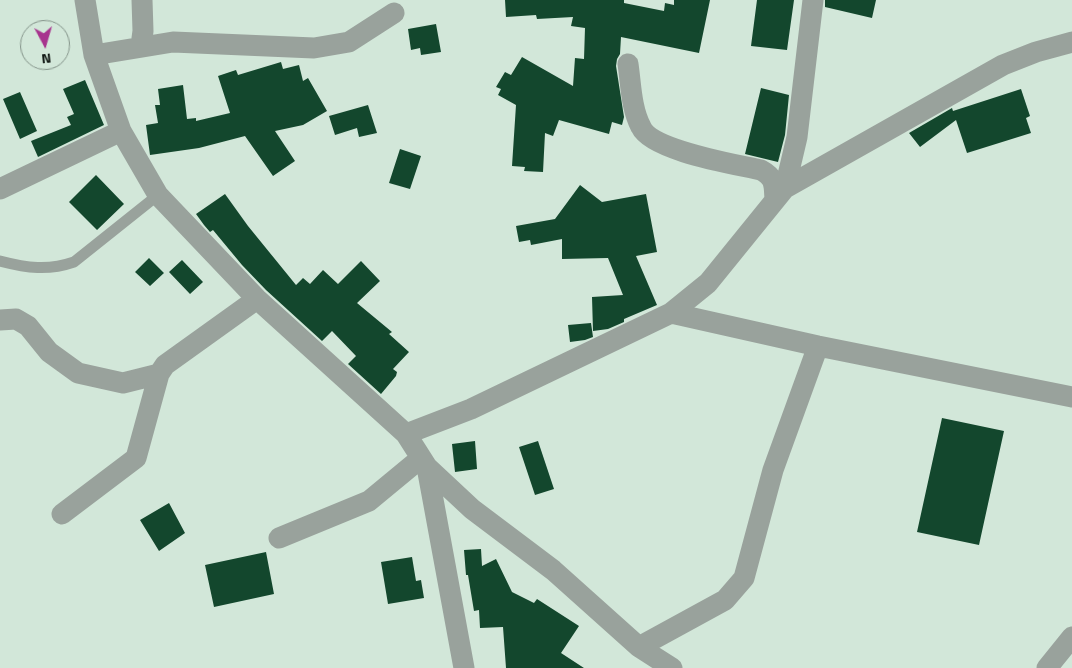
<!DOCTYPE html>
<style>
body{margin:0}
#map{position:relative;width:1072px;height:668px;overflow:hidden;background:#d2e7d9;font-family:"Titillium Web",sans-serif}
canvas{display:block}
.north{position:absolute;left:20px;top:20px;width:50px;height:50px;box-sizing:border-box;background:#d2e7d9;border:1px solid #839389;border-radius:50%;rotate:174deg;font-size:14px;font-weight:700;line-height:20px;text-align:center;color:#0d1410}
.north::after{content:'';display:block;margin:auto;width:18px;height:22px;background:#a7348e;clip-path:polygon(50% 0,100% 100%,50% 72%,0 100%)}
</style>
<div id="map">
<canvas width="1072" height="668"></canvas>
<div class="north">N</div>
</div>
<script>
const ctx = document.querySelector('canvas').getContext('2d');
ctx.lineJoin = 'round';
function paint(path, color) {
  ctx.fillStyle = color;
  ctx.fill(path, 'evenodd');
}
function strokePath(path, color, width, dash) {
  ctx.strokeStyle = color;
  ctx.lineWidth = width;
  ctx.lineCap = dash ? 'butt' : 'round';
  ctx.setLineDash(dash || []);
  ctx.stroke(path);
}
const building = new Path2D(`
 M 505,0 L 624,0 L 624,3 L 664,11 L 665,3 L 674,5 L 674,0 L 710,0 L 699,53 L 621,37 L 620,54 L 617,59 L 616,66 L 624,117 L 622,125 L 612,122 L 609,134 L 559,120 L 553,136 L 545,133 L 543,172 L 524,171 L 525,167 L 512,166 L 516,105 L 498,95 L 501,89 L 496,87 L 505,72 L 511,75 L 522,57 L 573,86 L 575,58 L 584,59 L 585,28 L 571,26 L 573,17 L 537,19 L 536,15 L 506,17 Z
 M 757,0 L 794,0 L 787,50 L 751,46 Z
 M 825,0 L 876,0 L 872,18 L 825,7 Z
 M 436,24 L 441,52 L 421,55 L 420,48 L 411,50 L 408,29 Z
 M 281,62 L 283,69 L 299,65 L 303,81 L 308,78 L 327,111 L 303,125 L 275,131 L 295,161 L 273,176 L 245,136 L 199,148 L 150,155 L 146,125 L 158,123 L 155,105 L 160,105 L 158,89 L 183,85 L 187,119 L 196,118 L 196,121 L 230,113 L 218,76 L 236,70 L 238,75 Z
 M 85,80 L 104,125 L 38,157 L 31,141 L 71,125 L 67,117 L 74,114 L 63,89 Z
 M 761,88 L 789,95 L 785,135 L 778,162 L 745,154 Z
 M 1021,89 L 1030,116 L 1026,118 L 1031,133 L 967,153 L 956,120 L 920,147 L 909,133 L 952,108 L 953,111 Z
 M 20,92 L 37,131 L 20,139 L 3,99 Z
 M 368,105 L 377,133 L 359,137 L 357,128 L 335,135 L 329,116 Z
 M 400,149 L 421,156 L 410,189 L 389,183 Z
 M 96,175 L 124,204 L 97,230 L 69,202 Z
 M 580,185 L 602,202 L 646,194 L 657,252 L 636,256 L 657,305 L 624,319 L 624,322 L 608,329 L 593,331 L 592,297 L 623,295 L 608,258 L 562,259 L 562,239 L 531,245 L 530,240 L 519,242 L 516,226 L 555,219 Z
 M 225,194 L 248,226 L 296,285 L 303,278 L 310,284 L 323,270 L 338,284 L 361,261 L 380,281 L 357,303 L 392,332 L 389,334 L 409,352 L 393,369 L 397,372 L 396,376 L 381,394 L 348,364 L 356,356 L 332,331 L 322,341 L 266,290 L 242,265 L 213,230 L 210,232 L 204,225 L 196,214 Z
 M 149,258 L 164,273 L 150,286 L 135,272 Z
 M 182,260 L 203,282 L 190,294 L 169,272 Z
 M 591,323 L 593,337 L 585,340 L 570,342 L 568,325 Z
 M 942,418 L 1004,431 L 979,545 L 917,532 Z
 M 475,441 L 477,469 L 455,472 L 452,444 Z
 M 538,441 L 554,489 L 535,495 L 519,447 Z
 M 169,503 L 185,533 L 159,551 L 140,520 Z
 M 481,549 L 482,566 L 496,559 L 512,592 L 534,603 L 537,599 L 579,626 L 561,653 L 584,668 L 506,668 L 503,627 L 480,628 L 479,610 L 474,611 L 468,575 L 466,575 L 464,550 Z
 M 266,552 L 274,594 L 214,607 L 205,565 Z
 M 412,557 L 416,581 L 421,580 L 424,598 L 388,604 L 381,562 Z`);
const lane = new Path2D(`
 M 0,261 C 27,268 48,271 74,262 L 158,195`);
const street = new Path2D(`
 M 85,0 L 94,55 L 121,131 L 158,195 L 257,299 L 406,434 L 427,467 L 464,668
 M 141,46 L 143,31 L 142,0
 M 94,55 L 173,42 L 314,48 L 349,42 L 394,13
 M 628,64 C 631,84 631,108 641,127 C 652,151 735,164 761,170 C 776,178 774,186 775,200
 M 785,188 L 797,137 L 813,0
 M 0,189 L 121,131
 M 671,313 L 818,346 L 1072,397
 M 0,320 L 16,319 L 28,326 L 49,352 L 78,373 L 123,383 L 159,374
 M 406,434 L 471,409 L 671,313 L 708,283 L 785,188 L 1003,65 L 1036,52 L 1072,42
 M 427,467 L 472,509 L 553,570 L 639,647 L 672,668
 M 62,514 L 136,458 L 159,374 L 165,365 L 257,299
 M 279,538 L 369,501 L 421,458
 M 639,647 L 725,600 L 744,578 L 773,470 L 818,346
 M 1047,668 L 1072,637`);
paint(building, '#13472d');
strokePath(lane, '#99a29c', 11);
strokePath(street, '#99a29c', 21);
</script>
